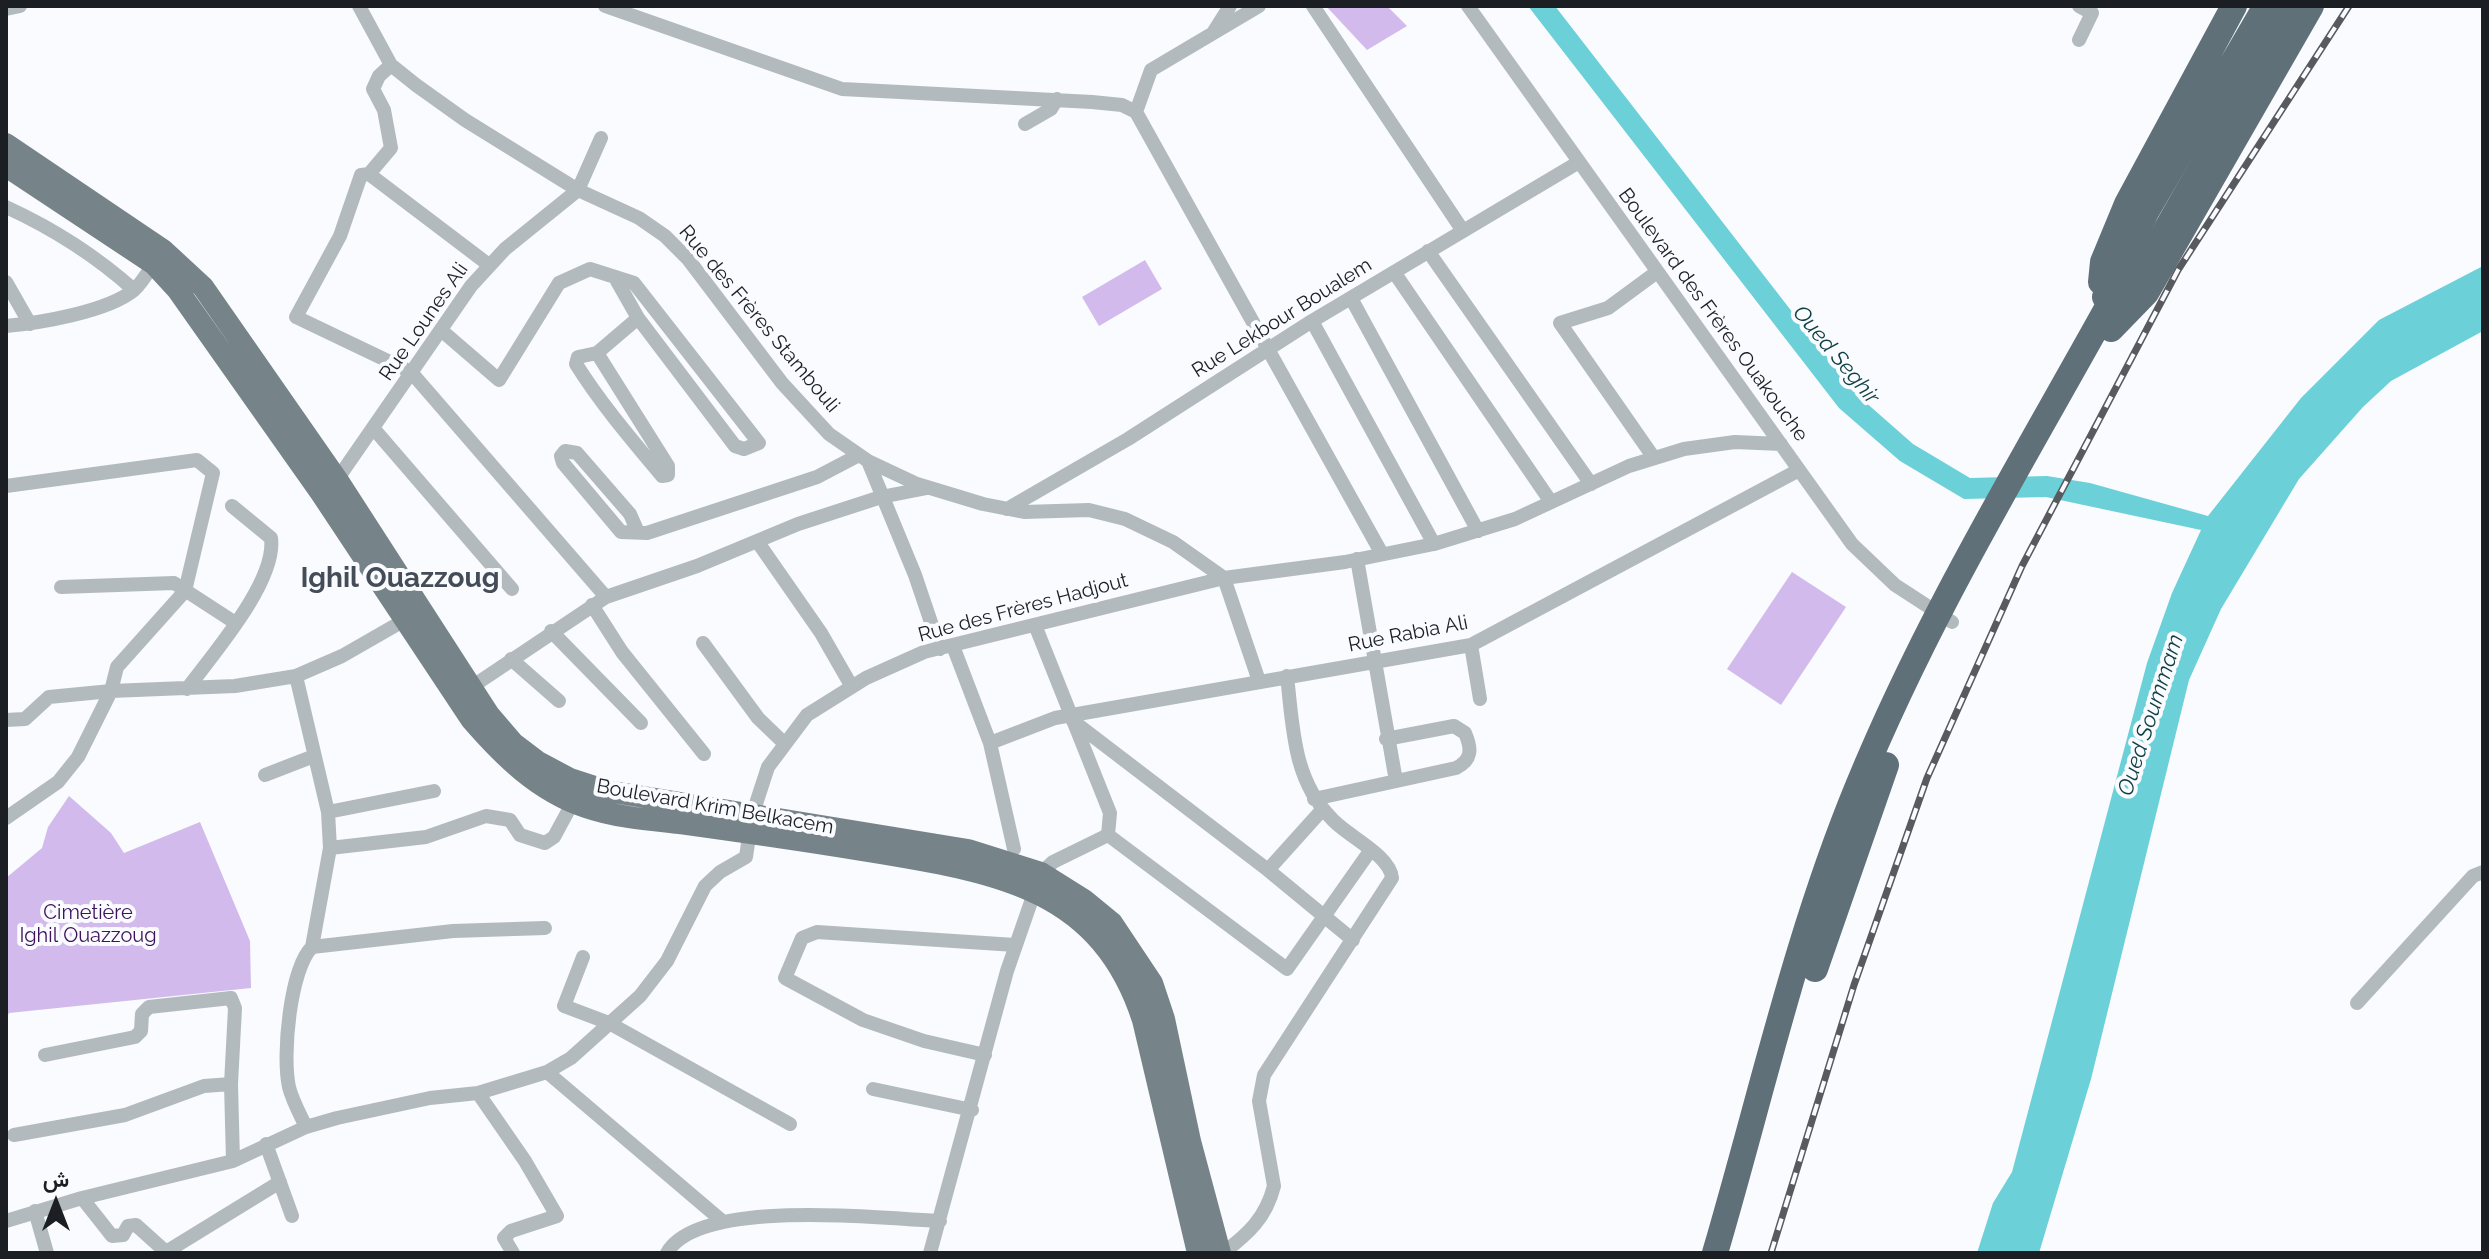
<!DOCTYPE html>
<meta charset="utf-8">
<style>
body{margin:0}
#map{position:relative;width:2489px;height:1259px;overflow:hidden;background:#f9fbfe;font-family:Raleway,Vazirmatn,sans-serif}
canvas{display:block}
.frame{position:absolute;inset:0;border:8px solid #1b1f24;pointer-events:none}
.north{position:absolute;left:16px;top:1163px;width:80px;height:80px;-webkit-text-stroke:6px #f9fbfe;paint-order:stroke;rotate:0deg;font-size:22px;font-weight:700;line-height:32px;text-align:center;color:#1b1f24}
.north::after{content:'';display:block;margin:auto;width:28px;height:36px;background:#1b1f24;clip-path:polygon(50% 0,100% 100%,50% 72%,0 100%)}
</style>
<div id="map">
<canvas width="2489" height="1259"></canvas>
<div class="frame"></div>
<div class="north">ش</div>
</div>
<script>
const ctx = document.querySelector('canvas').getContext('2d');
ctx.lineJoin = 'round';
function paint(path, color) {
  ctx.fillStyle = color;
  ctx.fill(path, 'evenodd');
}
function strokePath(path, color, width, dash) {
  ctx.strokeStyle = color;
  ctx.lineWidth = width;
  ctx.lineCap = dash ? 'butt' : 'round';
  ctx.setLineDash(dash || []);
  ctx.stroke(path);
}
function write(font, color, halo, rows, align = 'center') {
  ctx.font = font + ' Raleway,sans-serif';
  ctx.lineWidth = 8;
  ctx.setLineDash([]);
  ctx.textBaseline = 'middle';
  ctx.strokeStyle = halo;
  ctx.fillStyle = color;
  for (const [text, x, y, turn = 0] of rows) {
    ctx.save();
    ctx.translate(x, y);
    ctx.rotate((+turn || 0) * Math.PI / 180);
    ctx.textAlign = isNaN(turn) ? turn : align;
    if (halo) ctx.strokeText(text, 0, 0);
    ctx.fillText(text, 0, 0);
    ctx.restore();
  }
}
const green = new Path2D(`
 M 1326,6 L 1387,6 L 1407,26 L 1367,50 Z
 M 1145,260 L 1162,289 L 1099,326 L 1082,297 Z
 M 1792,572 L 1846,607 L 1781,705 L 1727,669 Z
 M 69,796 L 111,833 L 124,853 L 200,822 L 250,941 L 251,988 L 9,1013 L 6,1019 L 6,878 L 42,848 L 48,827 Z`);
const water = new Path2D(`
 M 1528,6 L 1555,6 L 1855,393 L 1913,444 L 1970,478 L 2047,476 L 2090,483 L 2208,516 L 2301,398 L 2379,320 L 2483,266 L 2483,331 L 2391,381 L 2363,407 L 2299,479 L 2221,609 L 2189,680 L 2091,1079 L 2039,1253 L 1977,1253 L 1993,1203 L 2012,1172 L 2147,663 L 2172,593 L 2201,530 L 2046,497 L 1964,499 L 1900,461 L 1839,408 Z`);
const street = new Path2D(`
 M 359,6 L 391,65 L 416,85 L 465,120 L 578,190 L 639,218 L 665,236 L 688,259 L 782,383 L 829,434 L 868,461 L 917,484 L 983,504 L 1024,512 L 1089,510 L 1125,519 L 1173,542 L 1224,578 L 1259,681
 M 605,6 L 842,89 L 1092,102 L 1122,105 L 1136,112 L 1382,554
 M 1313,6 L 1463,231
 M 1468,6 L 1852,544 L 1895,585 L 1952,622
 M 6,9 L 20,6
 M 1213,33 L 1230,6
 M 2079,40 L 2092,13 L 2079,6
 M 391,65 L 379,76 L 373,89 L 384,110 L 391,148 L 369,174 L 361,175 L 340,236 L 296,317 L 411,372 L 606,597
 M 1136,112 L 1151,70 L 1259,6
 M 1025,124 L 1051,109 L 1057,99
 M 369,174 L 489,265
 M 6,207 C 54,229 95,255 134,290
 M 1428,251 L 1591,484
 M 1394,272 L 1551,502
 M 6,282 L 30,324
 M 1351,298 L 1478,531
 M 1312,321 L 1434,544
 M 6,326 C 39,323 107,312 134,290 C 142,283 150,269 156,260
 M 441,330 L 499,380 L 559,283 L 590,269 L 634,283 L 759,443 L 744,449 L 735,446 L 638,318 L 617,281
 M 597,353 L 668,466 L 668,475 L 662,476 C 632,440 601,404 576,364 L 578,357 L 597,353 L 638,318
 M 374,429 L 512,589
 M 1654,458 L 1560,323 L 1608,308 L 1657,272
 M 868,461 L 915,575 L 940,649
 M 334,484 L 471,286 L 505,249 L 578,190 L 601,138
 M 6,486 L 197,460 L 213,473 L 185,591 L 117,667 L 111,691 L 49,697 L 25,719 L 6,720
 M 1007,509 L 1128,439 L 1312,321 L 1579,162
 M 637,530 L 630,514 L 577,453 L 565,451 L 561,456 L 563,463 L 621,532 L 647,533 L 817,477 L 859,455
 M 757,541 L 821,633 L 852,687
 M 1357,559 L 1396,781
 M 61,587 L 174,583 L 234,622
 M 592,605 L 622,652 L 704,754
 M 551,631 L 641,723
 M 703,643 L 758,718 L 785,744
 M 1471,645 L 1480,699
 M 953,646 L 990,743 L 1014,849
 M 511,659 L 559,701
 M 296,676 L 328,812 L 330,848 L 312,947 C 290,969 282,1056 289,1087 C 292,1100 300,1114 306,1127
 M 470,688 L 606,597 L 697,566 L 798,524 L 881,497 L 927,488
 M 187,689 C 213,654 277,581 271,538 L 232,506
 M 1073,721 L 1268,870 L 1353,940
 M 990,743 L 1055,718 L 1471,645 L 1799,470
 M 265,775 L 314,756
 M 1314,799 L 1456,768 C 1472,760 1472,749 1465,733 L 1454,726 L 1386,739
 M 328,812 L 434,791
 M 6,818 L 58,782 L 78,757 L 111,691 L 235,686 L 296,676 L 342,656 L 410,617
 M 1108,835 L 1287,969 L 1370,851
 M 330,848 L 426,837 L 486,816 L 510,820 L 520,835 L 545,843 L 554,837 L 573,802
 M 1268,870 L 1322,810
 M 312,947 L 453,931 L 545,928
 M 583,957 L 564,1006 L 609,1023 L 790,1124
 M 2357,1003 L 2473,876 L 2483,872
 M 45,1055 L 135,1037 L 141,1031 L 142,1014 L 149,1007 L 231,998 L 235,1008 L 231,1084 L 233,1161
 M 985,1055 L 924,1041 L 863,1020 L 785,978 L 802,938 L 817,932 L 1015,945
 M 547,1072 L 721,1220
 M 873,1089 L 972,1110
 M 478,1093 L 525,1161 L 557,1216 L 511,1231 L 504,1238 L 513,1253
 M 14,1135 L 125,1115 L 204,1086 L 231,1084
 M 266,1144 L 292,1216
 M 82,1198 L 112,1236 L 123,1235 L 128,1226 L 136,1225 L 166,1252 L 280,1182
 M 35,1211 L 47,1253
 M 6,1221 L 82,1198 L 233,1161 L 306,1127 L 337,1118 L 430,1098 L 478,1093 L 547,1072 L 571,1058 L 640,996 L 667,961 L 705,886 L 720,872 L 746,857 L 752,816 L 768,767 L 807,715 L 866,678 L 924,652 L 1224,578 L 1345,562 L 1434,544 L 1515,519 L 1629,466 L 1684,449 L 1735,442 L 1781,444
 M 667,1253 C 699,1197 881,1219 940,1221
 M 930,1253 L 1007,971 L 1041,873 L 1053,862 L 1108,835 L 1110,813 L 1035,625
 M 1223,1253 C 1248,1234 1266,1218 1274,1186 L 1259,1101 L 1264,1075 L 1392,878 C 1390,855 1347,836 1332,819 C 1293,780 1293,728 1287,676`);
const primary = new Path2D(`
 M 6,144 L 163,250 L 203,287 L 338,481 L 489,715 L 513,743 L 538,762 L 570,779 L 607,791 L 968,850 L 1041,873 L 1084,900 L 1112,923 L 1152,983 L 1164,1019 L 1190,1141 L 1220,1253
 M 6,166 L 154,264 L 177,289 L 321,493 L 471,719 C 503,756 538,791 586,807 C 618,818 653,820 687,824 C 752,833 816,842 880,853 C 1000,873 1101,890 1143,1020 L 1198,1253`);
const highway = new Path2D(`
 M 2101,282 L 2103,262 L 2127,204 L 2234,6
 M 2105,297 L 2146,212 L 2266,6
 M 2111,329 L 2146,293 L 2311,6
 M 1815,969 L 1886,765
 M 1715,1253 C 1761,1097 1796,936 1858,786 C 1930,610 2030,449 2121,283`);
const rail = new Path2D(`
 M 1771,1253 L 1854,985 L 1927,778 L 2022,566 L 2178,270 L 2349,6`);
const highwayBridge = new Path2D(`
 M 2132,290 L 2293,6`);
const streetNames = [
 ["Boulevard des Frères Ouakouche",1713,315,54],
 ["Rue Lekbour Boualem",1282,318,-32],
 ["Rue des Frères Stambouli",759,319,50],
 ["Rue Lounes Ali",424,322,-55],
 ["Rue des Frères Hadjout",1023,608,-15],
 ["Rue Rabia Ali",1408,634,-11],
 ["Boulevard Krim Belkacem",715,807,10]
];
const parkNames = [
 ["Cimetière",88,913],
 ["Ighil Ouazzoug",88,936]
];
const waterNames = [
 ["Oued Seghir",1836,355,50],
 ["Oued Soummam",2151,715,-72]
];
const districtNames = [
 ["Ighil Ouazzoug",400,579]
];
paint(green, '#d2bbec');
paint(water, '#6cd0d8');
strokePath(street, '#b2babe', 14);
strokePath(primary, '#76848a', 22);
strokePath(highway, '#607078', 26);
strokePath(rail, '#575a5f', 7);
strokePath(rail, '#f9fbfe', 4, [12]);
strokePath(highwayBridge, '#607078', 26);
write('20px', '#1b1f24', '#f9fbfe', streetNames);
write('20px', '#3c125b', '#f9fbfe', parkNames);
write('italic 22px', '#0e3e42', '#f9fbfe', waterNames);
write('bold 28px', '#434c57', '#f9fbfe', districtNames);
</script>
